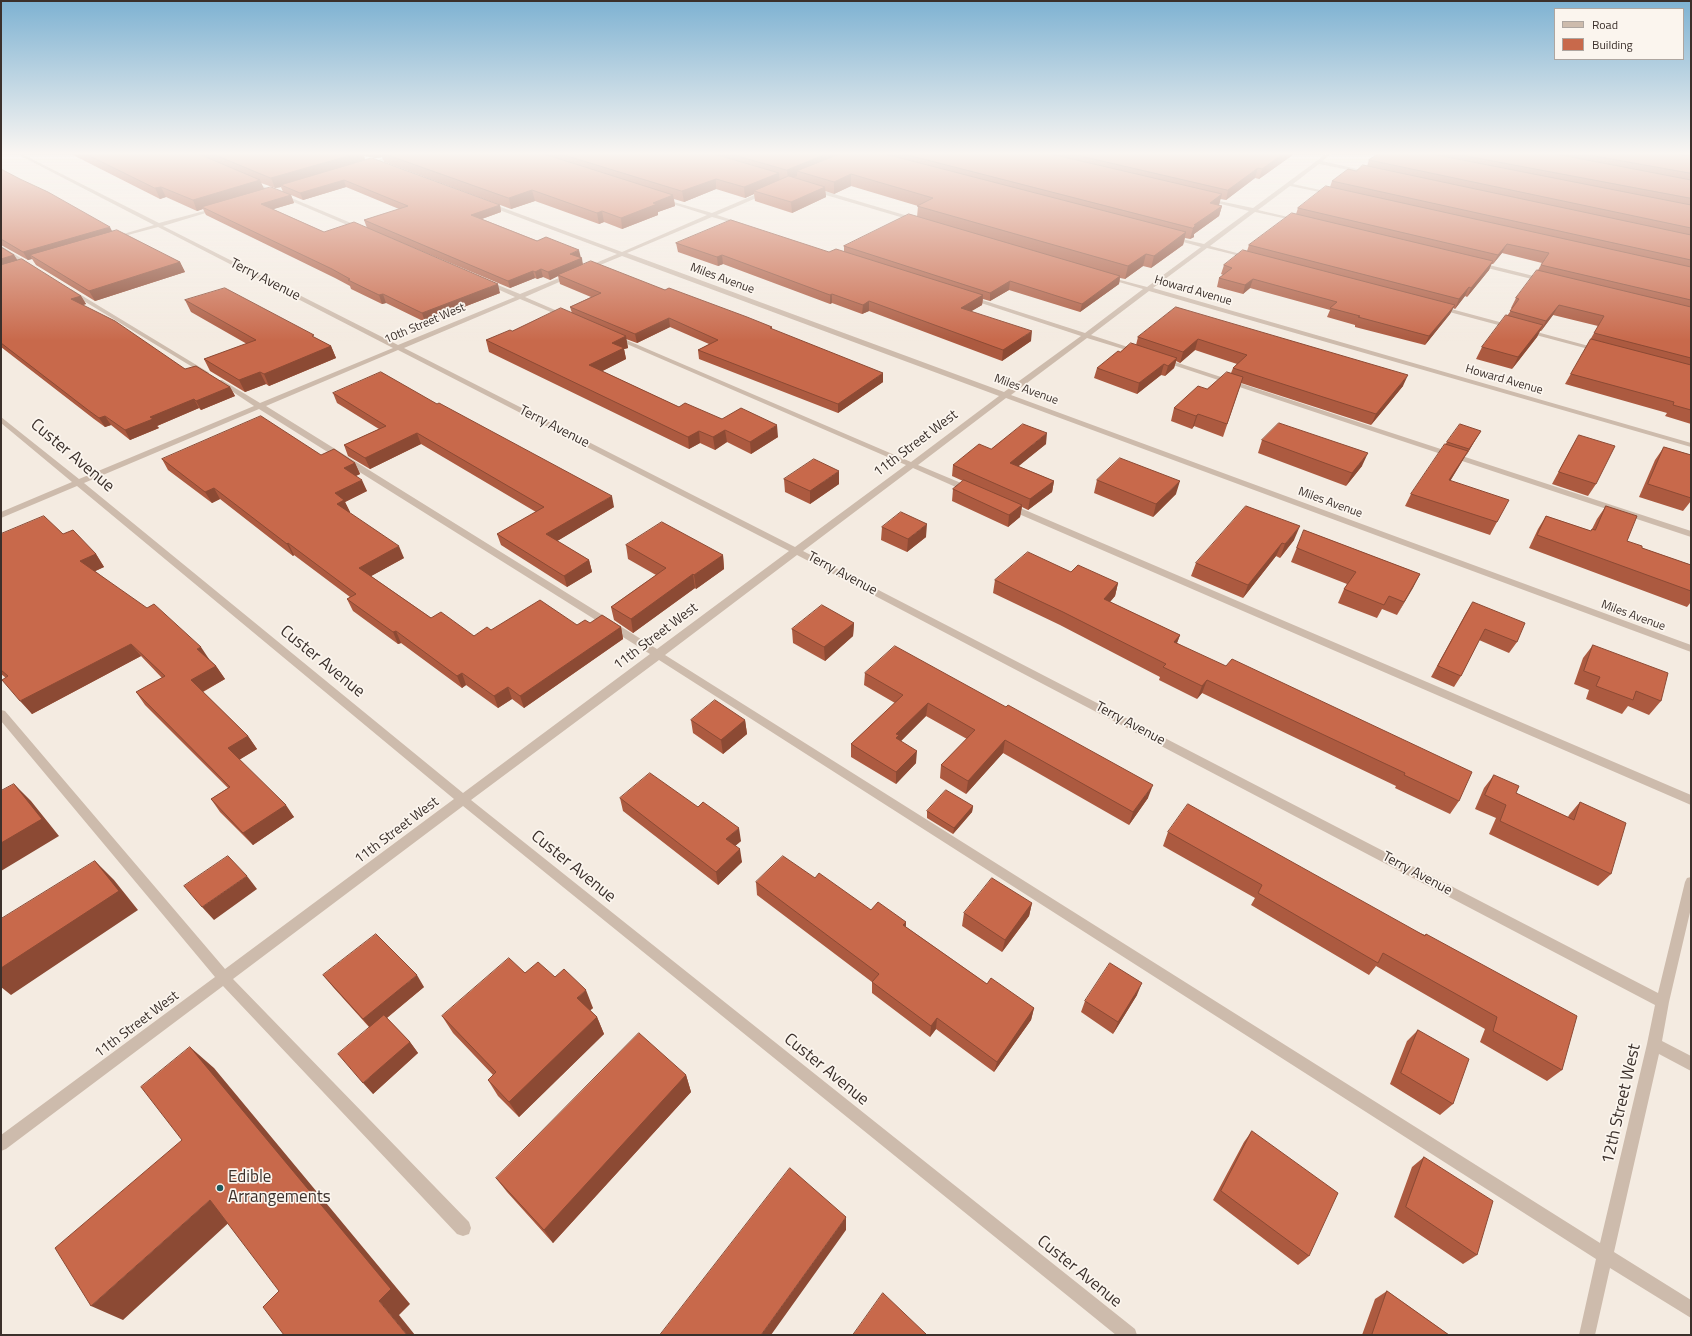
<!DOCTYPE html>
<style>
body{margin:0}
#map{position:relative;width:1692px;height:1336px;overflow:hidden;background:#f4ebe1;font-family:"Titillium Web",sans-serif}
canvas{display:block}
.frame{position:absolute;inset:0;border:2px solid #3b302b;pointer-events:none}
.legend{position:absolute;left:1554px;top:8px;width:130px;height:52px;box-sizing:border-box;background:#fbf5ee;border:1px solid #aea6a0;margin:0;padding:5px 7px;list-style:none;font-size:12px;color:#3b302b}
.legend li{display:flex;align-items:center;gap:8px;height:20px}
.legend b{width:20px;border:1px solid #aea6a0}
</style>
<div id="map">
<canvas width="1692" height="1336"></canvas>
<div class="frame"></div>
<ul class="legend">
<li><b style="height:5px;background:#cdbbac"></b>Road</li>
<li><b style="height:11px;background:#c8694b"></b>Building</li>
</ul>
</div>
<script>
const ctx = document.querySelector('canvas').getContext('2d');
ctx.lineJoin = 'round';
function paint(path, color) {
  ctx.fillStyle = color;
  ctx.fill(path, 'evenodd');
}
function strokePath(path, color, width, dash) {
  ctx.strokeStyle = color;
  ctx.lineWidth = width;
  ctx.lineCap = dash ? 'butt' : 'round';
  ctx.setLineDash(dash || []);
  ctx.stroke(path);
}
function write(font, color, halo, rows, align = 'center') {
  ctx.font = font + ' "Titillium Web",sans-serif';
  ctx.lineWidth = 3.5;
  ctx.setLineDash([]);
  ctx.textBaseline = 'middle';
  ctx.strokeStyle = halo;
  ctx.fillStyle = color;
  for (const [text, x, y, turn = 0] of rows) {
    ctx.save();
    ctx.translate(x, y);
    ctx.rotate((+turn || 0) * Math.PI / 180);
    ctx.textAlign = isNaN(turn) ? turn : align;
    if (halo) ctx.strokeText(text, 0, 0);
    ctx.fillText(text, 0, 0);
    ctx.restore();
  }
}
const minor = new Path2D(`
 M 17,154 L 22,154 L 159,223 L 219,207 L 219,209 L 163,226 L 398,345 L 515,297 L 484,283 L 484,281 L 488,281 L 520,294 L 569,274 L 573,274 L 573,276 L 525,297 L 569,316 L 569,318 L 565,318 L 520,299 L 404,348 L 795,547 L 906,465 L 613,338 L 613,336 L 617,336 L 911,462 L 999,396 L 622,256 L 588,270 L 584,270 L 584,268 L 617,254 L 486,205 L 486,203 L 490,203 L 622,252 L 707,215 L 660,200 L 660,198 L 712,213 L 764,191 L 768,191 L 768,193 L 717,215 L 744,224 L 744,226 L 712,217 L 627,253 L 1004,392 L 1081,336 L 969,299 L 969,297 L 973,297 L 1085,333 L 1143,289 L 1105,278 L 1105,276 L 1147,287 L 1201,247 L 1169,238 L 1169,236 L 1204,244 L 1249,211 L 1205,200 L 1205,198 L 1253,208 L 1326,154 L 1331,154 L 1322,161 L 1371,172 L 1369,174 L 1319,164 L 1293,184 L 1334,193 L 1334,195 L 1290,186 L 1258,210 L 1301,220 L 1301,222 L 1255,212 L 1210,246 L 1252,257 L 1252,259 L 1207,248 L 1153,288 L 1691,443 L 1691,447 L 1149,291 L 1091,335 L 1140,351 L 1140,353 L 1136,353 L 1087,338 L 1011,395 L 1691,645 L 1691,652 L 1006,398 L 918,465 L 973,488 L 973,492 L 967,492 L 913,468 L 803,551 L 1658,993 L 1685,882 L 1687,878 L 1691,877 L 1691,908 L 1669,1002 L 1662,1041 L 1691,1056 L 1691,1071 L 1659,1054 L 1614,1252 L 1691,1300 L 1691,1318 L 1610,1268 L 1595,1335 L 1579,1335 L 1596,1259 L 659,660 L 471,800 L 1135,1329 L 1137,1335 L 1116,1335 L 463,806 L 233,979 L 469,1222 L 471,1228 L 469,1234 L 463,1236 L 457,1234 L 223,986 L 6,1149 L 1,1151 L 1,1135 L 215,977 L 1,721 L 1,710 L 5,711 L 225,969 L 454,799 L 77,486 L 1,518 L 1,512 L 72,482 L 1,423 L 1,417 L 79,479 L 254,406 L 218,382 L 218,380 L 222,380 L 260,403 L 393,348 L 158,227 L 113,239 L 113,237 L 154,225 ZM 398,350 L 789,551 L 657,649 L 266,406 ZM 259,409 L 650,654 L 463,793 L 84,483 ZM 797,555 L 1655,1005 L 1647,1044 L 1600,1243 L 665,655 Z
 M 397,154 L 403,154 L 369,165 L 365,164 Z
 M 251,181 L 363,228 L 364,229 L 359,230 L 249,183 Z
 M 814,188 L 918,219 L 919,220 L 914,221 L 812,191 L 812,189 Z
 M 1,246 L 3,247 L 35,267 L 30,268 L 1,250 Z
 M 1477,262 L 1546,279 L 1547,280 L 1544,282 L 1475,265 L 1475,263 Z
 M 71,289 L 208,372 L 209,373 L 204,374 L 69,292 L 68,291 Z
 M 1440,306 L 1600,349 L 1601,350 L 1596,351 L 1438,309 L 1437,308 Z
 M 1163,358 L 1691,531 L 1691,537 L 1161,361 L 1160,360 Z
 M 1005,504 L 1011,504 L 1691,795 L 1691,805 L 1005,508 L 1004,506 Z`);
const wall = new Path2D(`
 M 71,154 L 1294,154 L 1259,179 L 1255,178 L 1226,200 L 1220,199 L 1219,205 L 1222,206 L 1219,216 L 1194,234 L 1194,237 L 1190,239 L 1185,238 L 1183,245 L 1151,268 L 1143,266 L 1125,279 L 1120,278 L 1119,284 L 1080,312 L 1009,290 L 990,301 L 983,299 L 982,305 L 971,311 L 1031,341 L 1002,361 L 869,311 L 862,314 L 832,303 L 830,304 L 723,264 L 718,266 L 678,252 L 676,243 L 829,252 L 844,251 L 844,246 L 917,217 L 918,206 L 851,186 L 834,194 L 825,191 L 826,197 L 792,213 L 755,201 L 754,194 L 745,198 L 716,189 L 684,202 L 674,199 L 675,206 L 658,212 L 658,215 L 622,229 L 604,222 L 599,224 L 535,201 L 511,209 L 384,162 L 382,157 L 375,158 L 364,156 L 365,160 L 500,205 L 501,212 L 482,219 L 581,258 L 583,265 L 665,290 L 772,327 L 772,329 L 883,382 L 838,413 L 699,359 L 698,350 L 709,344 L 670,327 L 637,343 L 626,339 L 628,348 L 624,349 L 626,359 L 602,371 L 679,407 L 722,419 L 778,437 L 751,454 L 727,442 L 715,450 L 700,443 L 689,449 L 489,352 L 486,340 L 512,331 L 572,313 L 570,307 L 591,297 L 560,284 L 558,276 L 550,280 L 543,277 L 537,279 L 535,278 L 510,288 L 376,232 L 500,293 L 425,322 L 386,303 L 382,304 L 351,289 L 350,286 L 335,278 L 206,215 L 203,209 L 197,211 L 166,197 L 160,199 ZM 261,183 L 275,188 L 281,187 L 283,192 L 264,189 ZM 346,187 L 399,209 L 364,220 L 367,228 L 324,232 L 273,209 L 294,203 L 291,195 L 303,200 Z
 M 1378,154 L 1691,154 L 1691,424 L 1665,416 L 1667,413 L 1565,384 L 1598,326 L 1553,315 L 1541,331 L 1540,331 L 1537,337 L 1512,369 L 1476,359 L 1482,347 L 1507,316 L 1512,309 L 1511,308 L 1516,298 L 1538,270 L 1542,263 L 1502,253 L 1493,264 L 1491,264 L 1489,270 L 1467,297 L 1465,296 L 1455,309 L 1453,308 L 1450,314 L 1425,345 L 1355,327 L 1355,325 L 1327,317 L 1330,310 L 1250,288 L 1243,294 L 1217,287 L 1219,278 L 1223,275 L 1221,274 L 1224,265 L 1247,251 L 1249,245 L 1296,214 L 1298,208 L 1330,187 L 1332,181 L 1367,166 L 1369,160 Z
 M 1,169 L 112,231 L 180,262 L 185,272 L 95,301 L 36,265 L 32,259 L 28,260 L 1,245 Z
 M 1,247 L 14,255 L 18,261 L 81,296 L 86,304 L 83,305 L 185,369 L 230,387 L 235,396 L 201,410 L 199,408 L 157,426 L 159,428 L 130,440 L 111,425 L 105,427 L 94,419 L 1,347 Z
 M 185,300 L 315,338 L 331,346 L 336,358 L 269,386 L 266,384 L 245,392 L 210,371 L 204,359 L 247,344 L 191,312 Z
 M 1176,307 L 1403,386 L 1371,425 L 1241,383 L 1223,437 L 1194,426 L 1192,429 L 1171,421 L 1174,408 L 1207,389 L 1231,373 L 1233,368 L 1237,364 L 1195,350 L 1180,363 L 1176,361 L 1174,368 L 1165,376 L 1161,375 L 1137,394 L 1094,378 L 1097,368 L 1120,352 L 1136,345 L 1138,337 Z
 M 333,393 L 614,507 L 557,541 L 589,560 L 592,572 L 567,587 L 501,545 L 497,534 L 536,512 L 421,444 L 370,469 L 348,456 L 344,445 L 379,429 L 337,403 Z
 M 1481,431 L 1450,481 L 1497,522 L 1490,535 L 1405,506 L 1411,494 L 1447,442 Z
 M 1579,435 L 1596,484 L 1588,496 L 1552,484 L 1572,447 Z
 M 1262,440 L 1362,466 L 1346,486 L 1258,453 Z
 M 1046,444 L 1018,466 L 1054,481 L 1052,492 L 1028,510 L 1022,507 L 1020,517 L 1008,527 L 952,501 L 953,489 L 963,481 L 952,476 L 953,465 L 991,449 Z
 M 1664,447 L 1691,455 L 1691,501 L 1683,511 L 1639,497 L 1655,460 Z
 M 321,455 L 355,463 L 360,474 L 356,476 L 367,491 L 345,502 L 350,512 L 349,512 L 404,558 L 371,576 L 431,618 L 474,636 L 491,630 L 577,625 L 590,623 L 621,627 L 623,639 L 524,708 L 512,699 L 498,708 L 466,685 L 462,688 L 401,643 L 398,644 L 353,611 L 347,599 L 350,597 L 294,555 L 293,556 L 220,499 L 212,503 L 168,470 L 162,459 Z
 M 784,479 L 839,484 L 810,504 L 785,492 Z
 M 1097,480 L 1176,494 L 1153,517 L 1094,493 Z
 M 1606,506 L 1627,541 L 1642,548 L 1691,565 L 1691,602 L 1687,607 L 1529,548 L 1538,529 L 1546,516 L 1591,531 L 1597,519 Z
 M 882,527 L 926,537 L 907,552 L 881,540 Z
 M 1304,530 L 1420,574 L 1397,615 L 1382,609 L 1377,618 L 1338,603 L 1344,589 L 1347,584 L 1291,562 Z
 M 1,534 L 63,534 L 96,554 L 104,567 L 95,571 L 209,659 L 216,666 L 225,679 L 203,692 L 248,736 L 257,749 L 239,760 L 294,817 L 253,845 L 220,812 L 211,799 L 228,788 L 145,705 L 136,692 L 162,678 L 141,656 L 32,714 L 6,678 L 1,674 Z
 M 1294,540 L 1280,558 L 1276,556 L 1243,598 L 1191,576 L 1196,563 Z
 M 626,545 L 723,555 L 724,569 L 696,589 L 695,588 L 633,633 L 614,620 L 611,607 L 656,575 L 628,559 Z
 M 1071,572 L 1118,583 L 1115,596 L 1110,602 L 1180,635 L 1177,643 L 1459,801 L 1450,814 L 1395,788 L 1396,786 L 1202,693 L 1197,699 L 1159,680 L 1160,677 L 1060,625 L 993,593 L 995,580 Z
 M 1473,602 L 1517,642 L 1509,653 L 1479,640 L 1461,676 L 1454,687 L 1431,677 L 1466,613 Z
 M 854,623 L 853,636 L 825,661 L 793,643 L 792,629 Z
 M 1593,645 L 1661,701 L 1649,715 L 1628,706 L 1622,714 L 1586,699 L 1589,690 L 1574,684 L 1583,658 Z
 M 865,673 L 1148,798 L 1129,825 L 1003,753 L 966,794 L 940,778 L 941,765 L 967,739 L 926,716 L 901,741 L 916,763 L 896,784 L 851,757 L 851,744 L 895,703 L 864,685 Z
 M 691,720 L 745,720 L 747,734 L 723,754 L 693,733 Z
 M 1494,775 L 1516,793 L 1568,817 L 1569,815 L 1580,802 L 1611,874 L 1598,886 L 1489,834 L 1496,818 L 1475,809 L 1484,788 Z
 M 620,798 L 698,807 L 741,841 L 735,846 L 742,862 L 718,885 L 623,811 Z
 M 973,806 L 972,812 L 953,834 L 927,818 L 927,811 Z
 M 1168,832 L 1425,935 L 1426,934 L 1562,1070 L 1547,1081 L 1480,1042 L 1485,1029 L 1376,966 L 1369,975 L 1251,905 L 1255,898 L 1163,846 Z
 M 815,878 L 871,910 L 906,922 L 906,927 L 987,984 L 1034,1008 L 1031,1020 L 994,1072 L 936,1029 L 930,1037 L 872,993 L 872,982 L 757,895 L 756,882 Z
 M 1032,903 L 1029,916 L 1002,952 L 962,926 L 964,913 Z
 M 525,973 L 555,977 L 593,1008 L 590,1010 L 597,1017 L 604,1034 L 519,1117 L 498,1096 L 488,1080 L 493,1075 L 453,1033 L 442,1016 Z
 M 323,975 L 424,987 L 387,1018 L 410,1042 L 418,1053 L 373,1094 L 369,1027 L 333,987 Z
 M 1137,995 L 1113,1034 L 1081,1012 L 1085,1001 Z
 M 1418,1030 L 1453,1104 L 1440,1115 L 1390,1084 L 1407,1041 Z
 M 686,1075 L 691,1092 L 553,1243 L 507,1192 L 496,1178 Z
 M 1252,1131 L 1309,1256 L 1298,1265 L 1213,1200 L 1244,1142 Z
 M 1424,1157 L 1477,1255 L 1463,1264 L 1394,1217 L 1412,1167 Z
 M 1387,1291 L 1449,1335 L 1362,1335 L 1375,1299 Z`);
const shadedWall = new Path2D(`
 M 355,154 L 363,154 L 366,162 L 281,185 L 281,187 L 275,188 L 271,178 Z
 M 373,154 L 381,154 L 382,157 L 375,158 Z
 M 826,154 L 849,154 L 797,171 L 797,176 L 788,180 L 787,170 Z
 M 1283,154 L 1294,154 L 1259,179 L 1262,169 Z
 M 1258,168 L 1255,178 L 1226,200 L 1228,190 Z
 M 779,173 L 780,183 L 754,191 L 754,194 L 745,198 L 744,187 Z
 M 851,174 L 851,186 L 834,194 L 834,182 Z
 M 716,179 L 716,189 L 684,202 L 682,191 Z
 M 260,180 L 265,191 L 202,207 L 203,209 L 197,211 L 193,200 Z
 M 344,180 L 346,187 L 303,200 L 300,193 Z
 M 161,187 L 166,197 L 160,199 L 155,188 Z
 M 825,187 L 826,197 L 792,213 L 791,202 Z
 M 532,190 L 535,201 L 511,209 L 509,198 Z
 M 1222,194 L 1219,205 L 1210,203 Z
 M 291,195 L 294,203 L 264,212 L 261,204 Z
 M 673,195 L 675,206 L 658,212 L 658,215 L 622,229 L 621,218 L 653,203 Z
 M 500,205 L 501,212 L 473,222 L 471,215 Z
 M 1222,206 L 1219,216 L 1194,234 L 1194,237 L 1190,239 L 1194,225 Z
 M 602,211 L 604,222 L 599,224 L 597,213 Z
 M 110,227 L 114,235 L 30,255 L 32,259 L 28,260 L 23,252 Z
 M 1186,232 L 1183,245 L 1151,268 L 1154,256 Z
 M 1507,244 L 1502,253 L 1493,264 L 1498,255 Z
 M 579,250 L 581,258 L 572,261 L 570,254 Z
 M 1146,254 L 1143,266 L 1125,279 L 1128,266 Z
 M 14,255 L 19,263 L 1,268 L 1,259 Z
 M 722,255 L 723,264 L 718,266 L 717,257 Z
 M 582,258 L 583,266 L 558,275 L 558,276 L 550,280 L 548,272 Z
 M 1493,261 L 1489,270 L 1467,297 L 1471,288 Z
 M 180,262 L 185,272 L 95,301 L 89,291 Z
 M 541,269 L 543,277 L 537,279 L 535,272 Z
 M 533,271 L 535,278 L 510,288 L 508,281 Z
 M 1120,276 L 1119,284 L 1080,312 L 1082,304 Z
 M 1253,279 L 1250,288 L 1243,294 L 1245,285 Z
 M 1010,281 L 1009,290 L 990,301 L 990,293 Z
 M 498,284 L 500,293 L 425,322 L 422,313 Z
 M 1469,287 L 1465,296 L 1455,309 L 1459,299 Z
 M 383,294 L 386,303 L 382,304 L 379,295 Z
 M 832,294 L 832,303 L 830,304 L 830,295 Z
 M 983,295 L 982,305 L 960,318 L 961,308 Z
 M 81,296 L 86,304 L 76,307 L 71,299 Z
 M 869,301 L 869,311 L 862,314 L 863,305 Z
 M 1455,305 L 1450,314 L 1425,345 L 1429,336 Z
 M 1559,305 L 1553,315 L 1541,331 L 1546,321 Z
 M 669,318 L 670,327 L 637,343 L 635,334 Z
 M 1543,325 L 1537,337 L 1512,369 L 1518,357 Z
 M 1032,331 L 1031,341 L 1002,361 L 1003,350 Z
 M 626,336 L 628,348 L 624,349 L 626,359 L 591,377 L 589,365 L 612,343 Z
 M 1198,339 L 1195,350 L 1180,363 L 1183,352 Z
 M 331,346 L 336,358 L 269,386 L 264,374 Z
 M 1177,358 L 1174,368 L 1165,376 L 1168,366 Z
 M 1164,364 L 1161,375 L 1137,394 L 1139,383 Z
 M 260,372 L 266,384 L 245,392 L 239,380 Z
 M 883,373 L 883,382 L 838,413 L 838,404 Z
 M 1408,375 L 1403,386 L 1371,425 L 1376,414 Z
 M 230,387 L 235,396 L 201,410 L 196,401 Z
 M 194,399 L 199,408 L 157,426 L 159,428 L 130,440 L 125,430 L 150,417 Z
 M 1198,414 L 1194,426 L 1192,429 L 1196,416 Z
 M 105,416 L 111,425 L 105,427 L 99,418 Z
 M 777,425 L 778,437 L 751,454 L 750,442 Z
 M 725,430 L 727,442 L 715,450 L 713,437 Z
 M 699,431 L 700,443 L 689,449 L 688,437 Z
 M 1481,431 L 1477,437 L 1466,456 L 1469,449 Z
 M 417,433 L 421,444 L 370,469 L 365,458 Z
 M 1047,433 L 1046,444 L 1009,474 L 1010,463 Z
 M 1468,451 L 1461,463 L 1443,493 L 1449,480 Z
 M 1368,453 L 1362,466 L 1346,486 L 1352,473 Z
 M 355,463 L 360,474 L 349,479 L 344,468 Z
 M 839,471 L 839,484 L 810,504 L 810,491 Z
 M 362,480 L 367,491 L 345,502 L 350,512 L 342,515 L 337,504 L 335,493 Z
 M 1054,481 L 1052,492 L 1028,510 L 1030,499 Z
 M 1180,481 L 1176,494 L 1153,517 L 1156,504 Z
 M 214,488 L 220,499 L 212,503 L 205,492 Z
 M 612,496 L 614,507 L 549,546 L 546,534 Z
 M 1022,505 L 1020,517 L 1008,527 L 1009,515 Z
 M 927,524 L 926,537 L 907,552 L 908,539 Z
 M 1300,526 L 1294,540 L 1280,558 L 1285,544 Z
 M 288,543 L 294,555 L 293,556 L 287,544 Z
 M 1282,543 L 1276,556 L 1243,598 L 1248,585 Z
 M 399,546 L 404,558 L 364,580 L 359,568 Z
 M 96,554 L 104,567 L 89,574 L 80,561 Z
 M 723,555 L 724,569 L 696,589 L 694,575 Z
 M 589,560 L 592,572 L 567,587 L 564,576 Z
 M 693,574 L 695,588 L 633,633 L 631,619 Z
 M 1420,574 L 1413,588 L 1397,615 L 1404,602 Z
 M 1118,583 L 1115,596 L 1101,612 L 1104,599 Z
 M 854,623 L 853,636 L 825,661 L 824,647 Z
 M 621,627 L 623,639 L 524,708 L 520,696 Z
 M 396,631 L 401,643 L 398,644 L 393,632 Z
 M 1180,635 L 1175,648 L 1174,642 Z
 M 131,644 L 141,656 L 32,714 L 20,701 Z
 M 201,647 L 209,659 L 205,662 L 197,649 Z
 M 216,666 L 225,679 L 200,693 L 191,680 Z
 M 462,673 L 466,685 L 462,688 L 457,676 Z
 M 1207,680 L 1202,693 L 1197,699 L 1202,686 Z
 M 508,687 L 512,699 L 498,708 L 494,696 Z
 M 928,703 L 926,716 L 899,743 L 895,751 L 896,734 Z
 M 745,720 L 747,734 L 723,754 L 721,740 Z
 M 248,736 L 257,749 L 237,761 L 228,748 Z
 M 1005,740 L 1003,753 L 966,794 L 968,781 Z
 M 917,751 L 916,763 L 896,784 L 896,772 Z
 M 14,784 L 31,801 L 59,836 L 1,871 L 1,843 Z
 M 1153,785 L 1148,798 L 1129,825 L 1133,812 Z
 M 286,805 L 294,817 L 253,845 L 243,833 Z
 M 973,806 L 972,812 L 953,834 L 954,828 Z
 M 739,828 L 741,841 L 728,852 L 726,839 Z
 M 740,849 L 742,862 L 718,885 L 716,872 Z
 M 95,861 L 114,880 L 138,910 L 11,995 L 1,987 L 1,968 Z
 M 247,876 L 257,889 L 214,920 L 202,907 Z
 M 1032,903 L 1029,916 L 1002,952 L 1005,940 Z
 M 906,922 L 905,934 L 903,925 Z
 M 417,975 L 424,987 L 372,1030 L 363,1019 Z
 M 1142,983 L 1137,995 L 1113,1034 L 1118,1022 Z
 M 586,990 L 593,1008 L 584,1016 L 577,998 Z
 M 1034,1008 L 1031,1020 L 994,1072 L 997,1062 Z
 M 597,1017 L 604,1034 L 519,1117 L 509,1102 Z
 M 937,1018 L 936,1029 L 930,1037 L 931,1026 Z
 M 410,1042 L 418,1053 L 373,1094 L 363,1083 Z
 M 190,1047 L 214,1068 L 410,1304 L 399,1315 L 415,1335 L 407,1335 L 379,1301 Z
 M 686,1075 L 691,1092 L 553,1243 L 544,1230 Z
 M 210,1200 L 235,1217 L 123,1320 L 91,1306 Z
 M 846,1217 L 846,1230 L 771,1335 L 761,1335 Z`);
const building = new Path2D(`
 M 86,154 L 199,154 L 260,180 L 193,200 L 161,187 L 155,188 Z
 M 213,154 L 355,154 L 271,178 Z
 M 385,154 L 544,154 L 673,195 L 653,203 L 657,204 L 621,218 L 602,211 L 597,213 L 532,190 L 509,198 Z
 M 561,154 L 714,154 L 779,173 L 744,187 L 716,179 L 682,191 Z
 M 731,154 L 826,154 L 787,170 Z
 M 840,154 L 885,154 L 1186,232 L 1154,256 L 1146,254 L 1128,266 L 917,206 L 933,198 L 851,174 L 834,182 L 797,171 Z
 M 904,154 L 1051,154 L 1222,194 L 1210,203 L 1222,206 L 1194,225 L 1196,225 L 1193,228 Z
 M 1072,154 L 1283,154 L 1262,169 L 1258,168 L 1228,190 Z
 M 1378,154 L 1432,154 L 1691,205 L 1691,228 L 1369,160 Z
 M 1456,154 L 1556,154 L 1691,180 L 1691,198 Z
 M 1584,154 L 1679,154 L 1691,156 L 1691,173 Z
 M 372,158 L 500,205 L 471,215 L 537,241 L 546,237 L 579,250 L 570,254 L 582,258 L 548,272 L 541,269 L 535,272 L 533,271 L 508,281 L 364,220 L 408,206 L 344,180 L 300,193 L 281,185 Z
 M 1363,165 L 1691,235 L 1691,260 L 1332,181 L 1348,169 L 1356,171 Z
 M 1,169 L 20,179 L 48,192 L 110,227 L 23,252 L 1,239 Z
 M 789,176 L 825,187 L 791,202 L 754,191 Z
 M 1326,186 L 1691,267 L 1691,300 L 1541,265 L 1549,253 L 1507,244 L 1498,255 L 1298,208 Z
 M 271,187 L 291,195 L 261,204 L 324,232 L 354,222 L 498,284 L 422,313 L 383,294 L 379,295 L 348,280 L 350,279 L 332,269 L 202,207 Z
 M 1292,213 L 1493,261 L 1471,288 L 1469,287 L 1459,299 L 1249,245 Z
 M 909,214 L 1120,276 L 1082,304 L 1010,281 L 990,293 L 844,246 Z
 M 731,220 L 829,252 L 836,249 L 983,295 L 961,308 L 1032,331 L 1003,350 L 869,301 L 863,305 L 832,294 L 830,295 L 722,255 L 717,257 L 676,243 Z
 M 117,230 L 180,262 L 89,291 L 30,255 Z
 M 1,247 L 14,255 L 1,259 Z
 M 1243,250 L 1455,305 L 1429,336 L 1358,317 L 1360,316 L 1330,308 L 1337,302 L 1253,279 L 1245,285 L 1219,278 L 1232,268 L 1224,265 Z
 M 22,259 L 81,296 L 71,299 L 115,321 L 185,369 L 196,366 L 230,387 L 196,401 L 194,399 L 150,417 L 153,419 L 125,430 L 105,416 L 99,418 L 88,410 L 1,343 L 1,265 Z
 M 591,261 L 665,290 L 669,288 L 747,317 L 772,327 L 770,328 L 883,373 L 838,404 L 698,350 L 718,340 L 669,318 L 635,334 L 570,307 L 601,293 L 558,275 Z
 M 1537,270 L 1691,307 L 1691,358 L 1594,333 L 1604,316 L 1559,305 L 1546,321 L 1510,311 L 1519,299 L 1516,298 Z
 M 225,288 L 314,335 L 312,336 L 331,346 L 264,374 L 260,372 L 239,380 L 204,359 L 256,340 L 185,300 Z
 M 1176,307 L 1408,375 L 1376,414 L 1233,368 L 1247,355 L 1198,339 L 1183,352 L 1138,337 Z
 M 561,308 L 626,336 L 612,343 L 624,348 L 589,365 L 679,407 L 685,403 L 722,419 L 741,408 L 777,425 L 750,442 L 725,430 L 713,437 L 699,431 L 688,437 L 486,340 L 510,330 L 512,331 Z
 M 1506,315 L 1543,325 L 1518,357 L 1482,347 Z
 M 1591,339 L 1691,365 L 1691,410 L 1673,405 L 1674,402 L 1571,374 Z
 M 1131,343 L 1177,358 L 1168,366 L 1164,364 L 1139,383 L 1097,368 L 1118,351 L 1120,352 Z
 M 381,372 L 437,404 L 439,403 L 612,496 L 546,534 L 589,560 L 564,576 L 497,534 L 544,507 L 417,433 L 365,458 L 344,445 L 386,426 L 333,393 Z
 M 1227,372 L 1243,377 L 1227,424 L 1198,414 L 1196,416 L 1174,408 L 1198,386 L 1207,389 Z
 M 261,416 L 321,455 L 334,449 L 355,463 L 344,468 L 362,480 L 335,493 L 344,500 L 337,504 L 399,546 L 359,568 L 431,618 L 441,612 L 474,636 L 487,627 L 491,630 L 540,600 L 577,625 L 585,620 L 590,623 L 602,615 L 621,627 L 520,696 L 508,687 L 494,696 L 462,673 L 457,676 L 396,631 L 393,632 L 347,599 L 356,594 L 288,543 L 287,544 L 214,488 L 205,492 L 162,459 Z
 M 1279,423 L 1368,453 L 1352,473 L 1262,440 Z
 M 1023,424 L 1047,433 L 1010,463 L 1054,481 L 1030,499 L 953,465 L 979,444 L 991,449 Z
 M 1460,424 L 1481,431 L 1469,449 L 1447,442 Z
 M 1579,435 L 1615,446 L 1596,484 L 1559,472 Z
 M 1445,444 L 1468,451 L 1449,480 L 1509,500 L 1497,522 L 1411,494 Z
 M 1664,447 L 1691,455 L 1691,498 L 1648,484 Z
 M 1120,458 L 1180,481 L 1156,504 L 1097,480 Z
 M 814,459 L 839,471 L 810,491 L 784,479 Z
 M 964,480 L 1022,505 L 1009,515 L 953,489 Z
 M 1246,506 L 1300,526 L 1285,544 L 1282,543 L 1248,585 L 1196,563 Z
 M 1606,506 L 1637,516 L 1627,541 L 1642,546 L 1642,548 L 1691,565 L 1691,591 L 1537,535 L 1546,516 L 1591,531 L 1592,529 L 1595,530 Z
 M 901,512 L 927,524 L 908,539 L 882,527 Z
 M 44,516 L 63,534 L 73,530 L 96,554 L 80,561 L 147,608 L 154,604 L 201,647 L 197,649 L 216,666 L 191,680 L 248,736 L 228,748 L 286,805 L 243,833 L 211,799 L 230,787 L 136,692 L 165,676 L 131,644 L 20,701 L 2,680 L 8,676 L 1,670 L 1,534 Z
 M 662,522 L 723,555 L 694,575 L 693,574 L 631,619 L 611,607 L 666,568 L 626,545 Z
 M 1304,530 L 1420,574 L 1404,602 L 1389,596 L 1384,605 L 1344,589 L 1356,572 L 1297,548 Z
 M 1028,552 L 1071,572 L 1078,565 L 1118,583 L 1104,599 L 1180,635 L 1174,642 L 1226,666 L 1232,659 L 1472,772 L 1459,801 L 1404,775 L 1405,773 L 1207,680 L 1202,686 L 1163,667 L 1166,664 L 1063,612 L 995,580 Z
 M 1473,602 L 1525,623 L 1517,642 L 1485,629 L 1461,676 L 1438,666 Z
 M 822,605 L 854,623 L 824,647 L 792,629 Z
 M 1593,645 L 1668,673 L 1661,701 L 1636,691 L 1633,700 L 1596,686 L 1600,677 L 1584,671 Z
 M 895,646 L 1006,707 L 1008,705 L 1153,785 L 1133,812 L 1005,740 L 968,781 L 941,765 L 975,730 L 928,703 L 896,734 L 899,735 L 896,738 L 917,751 L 896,772 L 851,744 L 903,695 L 865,673 Z
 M 715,700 L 745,720 L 721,740 L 691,720 Z
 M 650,773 L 698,807 L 703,802 L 739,828 L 726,839 L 740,849 L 716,872 L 620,798 Z
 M 1494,775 L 1519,786 L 1516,793 L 1574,820 L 1580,802 L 1626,823 L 1611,874 L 1500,821 L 1506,805 L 1485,795 Z
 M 14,784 L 42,819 L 1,843 L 1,791 Z
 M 946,790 L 973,806 L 954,828 L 927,811 Z
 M 1188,804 L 1425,936 L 1426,934 L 1577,1016 L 1562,1070 L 1493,1031 L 1497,1017 L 1383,953 L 1378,963 L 1258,893 L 1262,885 L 1168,832 Z
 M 228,856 L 247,876 L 202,907 L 184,886 Z
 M 783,856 L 815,878 L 819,873 L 871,910 L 878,902 L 906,922 L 903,925 L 987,984 L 991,978 L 1034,1008 L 997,1062 L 937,1018 L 931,1026 L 872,982 L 879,974 L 756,882 Z
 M 95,861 L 119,891 L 1,968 L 1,919 Z
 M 992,878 L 1032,903 L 1005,940 L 964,913 Z
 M 376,934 L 417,975 L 363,1019 L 323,975 Z
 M 509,958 L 525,973 L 538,962 L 555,977 L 564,969 L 586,990 L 577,998 L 597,1017 L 509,1102 L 488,1080 L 496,1072 L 442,1016 Z
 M 1110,963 L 1142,983 L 1118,1022 L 1085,1001 Z
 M 384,1015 L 410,1042 L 363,1083 L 338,1054 Z
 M 1418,1030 L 1469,1059 L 1453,1104 L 1401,1073 Z
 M 639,1033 L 686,1075 L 544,1230 L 496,1178 Z
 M 190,1047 L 391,1289 L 379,1301 L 407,1335 L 284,1335 L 263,1307 L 279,1291 L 210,1200 L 91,1306 L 55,1248 L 182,1140 L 141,1087 Z
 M 1252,1131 L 1338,1193 L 1309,1256 L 1221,1191 Z
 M 1424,1157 L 1493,1201 L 1477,1255 L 1406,1207 Z
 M 790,1168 L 846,1217 L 761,1335 L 660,1335 Z
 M 1387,1291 L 1449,1335 L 1372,1335 Z
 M 883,1293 L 926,1334 L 925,1335 L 853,1335 Z`);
const markers = [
 [220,1188,4,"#1f5a5e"]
];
const farStreetnames = [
 ["Miles Avenue",722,279,20],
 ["Howard Avenue",1193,291,16],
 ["10th Street West",425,324,-23],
 ["Howard Avenue",1504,380,16],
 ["Miles Avenue",1026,390,20],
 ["Miles Avenue",1330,503,20],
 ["Miles Avenue",1633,616,20]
];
const streetNames = [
 ["Terry Avenue",265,280,27],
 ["Terry Avenue",554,427,27],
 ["11th Street West",916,444,-37],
 ["Terry Avenue",842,574,28],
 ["11th Street West",656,637,-37],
 ["Terry Avenue",1130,724,28],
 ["11th Street West",397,831,-37],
 ["Terry Avenue",1417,874,28],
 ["11th Street West",137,1025,-37]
];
const nearStreetnames = [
 ["Custer Avenue",72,456,40],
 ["Custer Avenue",322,662,39],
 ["Custer Avenue",573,867,39],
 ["Custer Avenue",826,1070,39],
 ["12th Street West",1622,1104,-77],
 ["Custer Avenue",1079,1272,39]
];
const nearPoinames = [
 ["Edible",228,1178],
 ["Arrangements",228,1198]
];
paint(minor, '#cdbbac');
paint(wall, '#ac5a40');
paint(shadedWall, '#8c4a34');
paint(building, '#c8694b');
strokePath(building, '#8c4a34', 1);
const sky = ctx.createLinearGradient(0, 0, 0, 341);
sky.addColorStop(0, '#7eb2d2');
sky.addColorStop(0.45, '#faf6f2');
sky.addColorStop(1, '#faf6f200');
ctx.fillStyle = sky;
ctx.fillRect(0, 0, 1692, 341);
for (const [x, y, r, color] of markers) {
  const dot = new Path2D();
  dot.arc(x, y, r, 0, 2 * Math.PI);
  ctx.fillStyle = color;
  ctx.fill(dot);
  strokePath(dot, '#fbf5ee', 1.5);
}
write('12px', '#3b302b', '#fbf5ee', farStreetnames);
write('14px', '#3b302b', '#fbf5ee', streetNames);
write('17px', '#3b302b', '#fbf5ee', nearStreetnames);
write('17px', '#3b302b', '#fbf5ee', nearPoinames, 'left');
</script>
